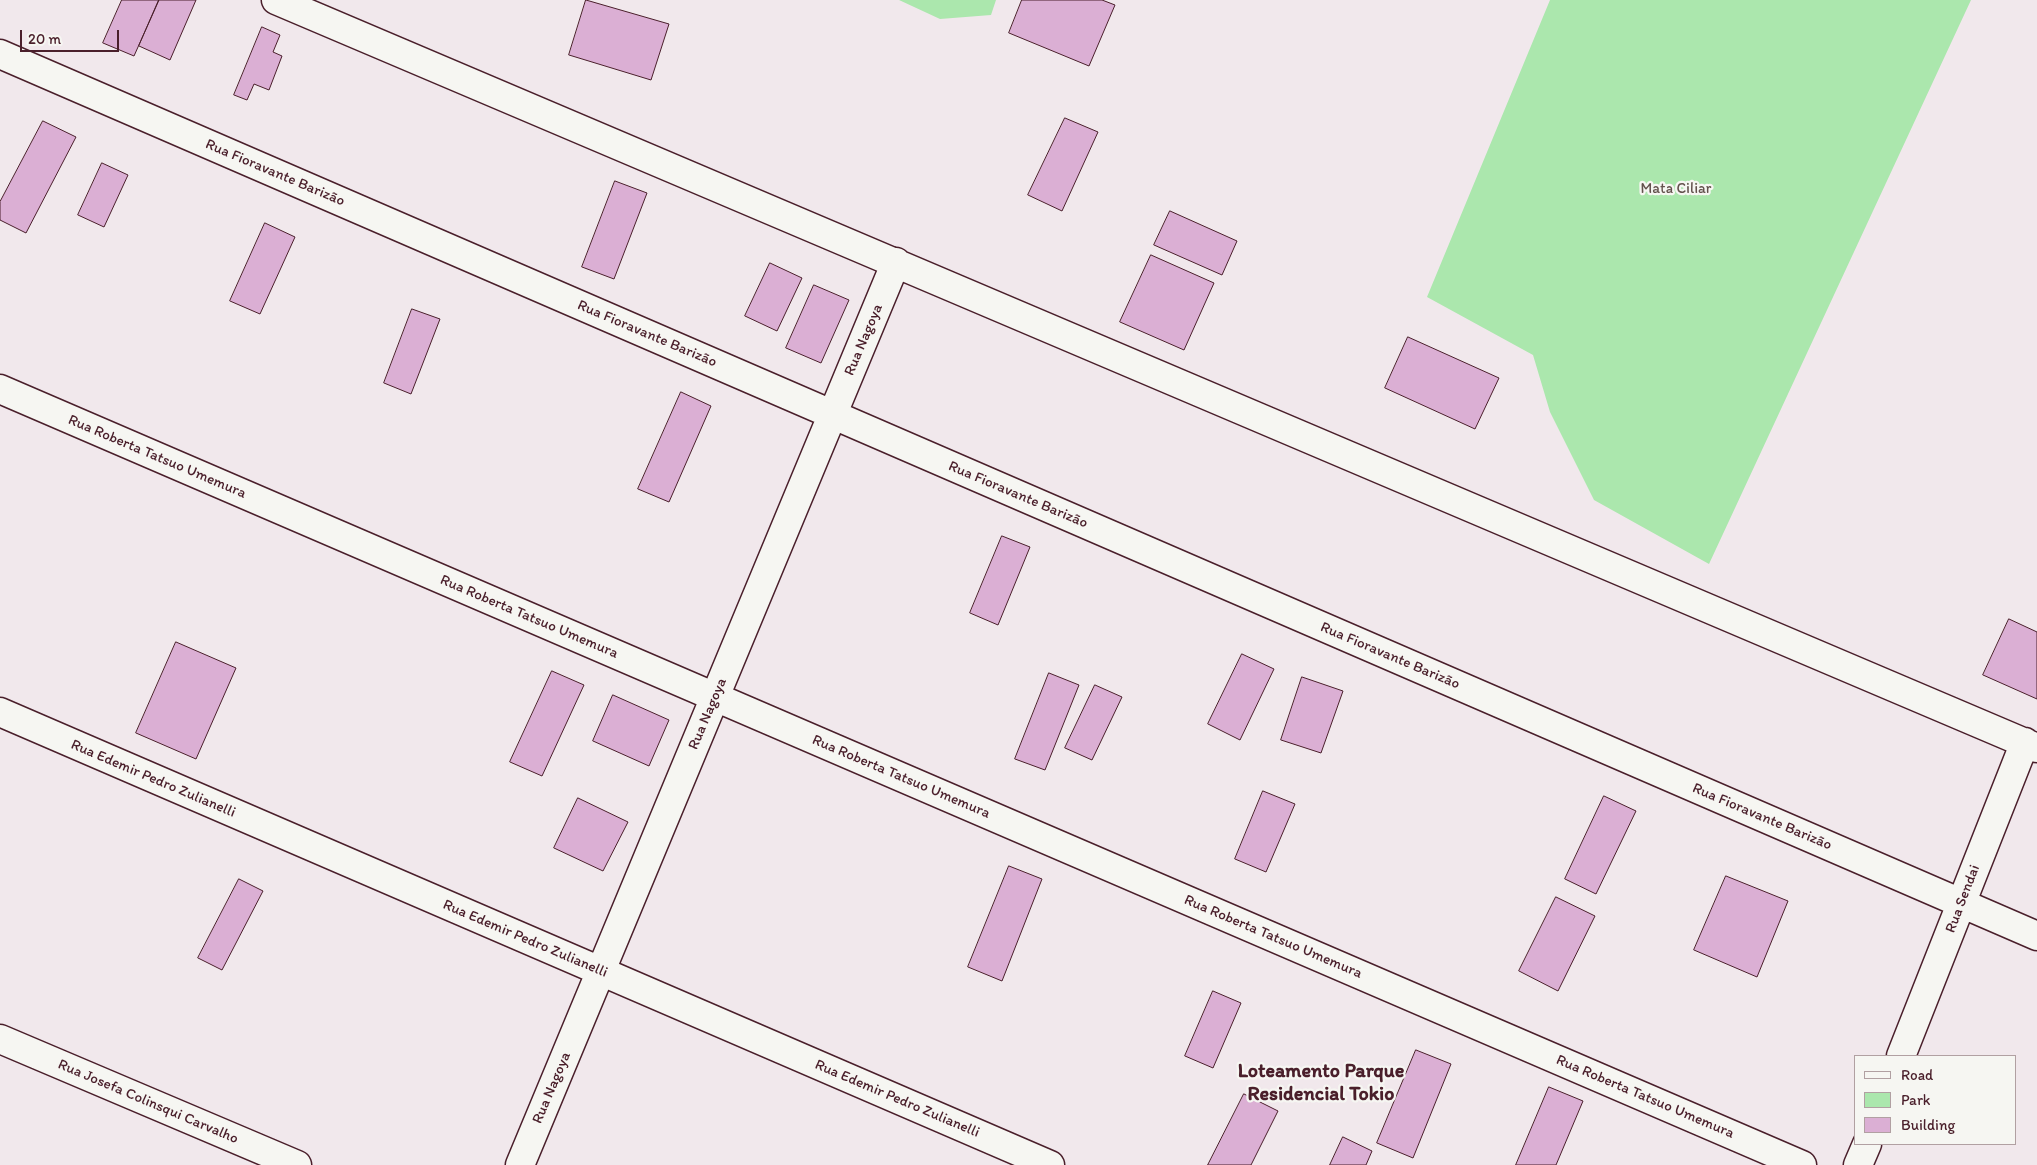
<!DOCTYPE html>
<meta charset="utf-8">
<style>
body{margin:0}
#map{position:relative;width:2037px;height:1165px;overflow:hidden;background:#f1e8ec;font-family:Itim,sans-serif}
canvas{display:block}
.legend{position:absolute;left:1854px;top:1055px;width:162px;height:90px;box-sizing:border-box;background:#f6f6f2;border:1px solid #b1a0a2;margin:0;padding:6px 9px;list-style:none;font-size:15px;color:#4a1f2b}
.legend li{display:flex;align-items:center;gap:10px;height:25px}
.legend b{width:25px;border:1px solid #b1a0a2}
.scale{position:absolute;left:20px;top:30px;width:99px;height:22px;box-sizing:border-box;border:2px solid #4a1f2b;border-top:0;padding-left:6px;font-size:15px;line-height:18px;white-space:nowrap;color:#4a1f2b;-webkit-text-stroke:4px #f6f6f2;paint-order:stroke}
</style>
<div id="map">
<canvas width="2037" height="1165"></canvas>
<ul class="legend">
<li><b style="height:6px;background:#f6f6f2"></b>Road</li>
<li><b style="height:14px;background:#abe7ad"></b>Park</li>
<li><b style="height:14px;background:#dbafd4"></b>Building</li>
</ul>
<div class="scale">20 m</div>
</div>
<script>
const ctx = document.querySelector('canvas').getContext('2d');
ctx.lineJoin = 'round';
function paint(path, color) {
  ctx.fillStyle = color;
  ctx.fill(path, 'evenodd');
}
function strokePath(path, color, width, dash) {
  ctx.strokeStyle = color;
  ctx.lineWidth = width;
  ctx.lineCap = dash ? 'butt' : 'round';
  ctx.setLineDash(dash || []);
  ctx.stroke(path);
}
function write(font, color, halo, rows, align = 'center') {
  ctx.font = font + ' Itim,sans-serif';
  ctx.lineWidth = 4.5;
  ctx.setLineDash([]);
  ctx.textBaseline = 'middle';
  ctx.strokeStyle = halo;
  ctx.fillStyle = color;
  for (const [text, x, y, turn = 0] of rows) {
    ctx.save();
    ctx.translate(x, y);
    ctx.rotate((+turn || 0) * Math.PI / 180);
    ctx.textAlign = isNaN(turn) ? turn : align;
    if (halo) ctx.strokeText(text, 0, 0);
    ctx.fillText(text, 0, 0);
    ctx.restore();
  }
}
const green = new Path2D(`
 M 899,0 L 996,0 L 991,15 L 940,19 Z
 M 1550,0 L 1971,0 L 1709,564 L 1594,500 L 1550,412 L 1533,355 L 1427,297 Z`);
const building = new Path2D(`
 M 122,0 L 159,0 L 134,56 L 103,43 Z
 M 159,0 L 196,0 L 170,60 L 139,46 Z
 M 586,0 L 669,24 L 651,80 L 569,55 Z
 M 1022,0 L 1102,0 L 1115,5 L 1089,66 L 1009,33 Z
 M 262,27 L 280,35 L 273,52 L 282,56 L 269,90 L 254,84 L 247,100 L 234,95 Z
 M 1065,118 L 1098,132 L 1062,211 L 1028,195 Z
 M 43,121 L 76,137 L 26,233 L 0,220 L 0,202 Z
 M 102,163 L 128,175 L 104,227 L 78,215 Z
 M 615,181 L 647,193 L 614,279 L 582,267 Z
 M 1170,211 L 1237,241 L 1222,275 L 1154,245 Z
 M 265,223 L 295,237 L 260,314 L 230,301 Z
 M 1151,255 L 1214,283 L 1184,350 L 1120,322 Z
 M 770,263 L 802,278 L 777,331 L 745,316 Z
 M 814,285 L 849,300 L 821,363 L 786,348 Z
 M 412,309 L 440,319 L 411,394 L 384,383 Z
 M 1408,337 L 1499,378 L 1475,429 L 1385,388 Z
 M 681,392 L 711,406 L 669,502 L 638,489 Z
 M 1002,536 L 1030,547 L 998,625 L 970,613 Z
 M 2009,619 L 2037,632 L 2037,699 L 1983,675 Z
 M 176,642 L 236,668 L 196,759 L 136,733 Z
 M 1242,654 L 1274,669 L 1240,740 L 1208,724 Z
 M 552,671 L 584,685 L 542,776 L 510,762 Z
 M 1049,673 L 1079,685 L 1045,770 L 1015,759 Z
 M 1302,677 L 1343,691 L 1321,753 L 1281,740 Z
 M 1095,685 L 1122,697 L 1092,760 L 1065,748 Z
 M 613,695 L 669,720 L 649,766 L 593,741 Z
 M 1263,791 L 1295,804 L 1266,872 L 1235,859 Z
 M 1604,796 L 1636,811 L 1596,894 L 1565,879 Z
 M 578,798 L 628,822 L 603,871 L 554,848 Z
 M 1009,866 L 1042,879 L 1002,981 L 968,967 Z
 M 1726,876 L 1788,901 L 1757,977 L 1694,950 Z
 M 239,879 L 263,891 L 222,970 L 198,958 Z
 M 1556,897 L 1595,916 L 1558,991 L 1519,971 Z
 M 1213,991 L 1241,1003 L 1213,1068 L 1185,1056 Z
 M 1416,1050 L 1451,1064 L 1413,1158 L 1377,1143 Z
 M 1549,1087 L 1583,1101 L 1556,1165 L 1516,1165 Z
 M 1244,1094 L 1278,1111 L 1251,1165 L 1208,1165 Z
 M 1343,1137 L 1372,1151 L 1366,1165 L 1330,1165 Z`);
const street = new Path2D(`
 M 276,0 L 2037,748
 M 0,54 L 2037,936
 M 0,389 L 1802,1165
 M 0,712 L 1050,1165
 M 0,1039 L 297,1165
 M 1901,1056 L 2025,742
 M 520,1165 L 896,262
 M 1858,1165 L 1867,1144`);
const streetNames = [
 ["Rua Fioravante Barizão",275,173,23],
 ["Rua Fioravante Barizão",647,334,23],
 ["Rua Nagoya",864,340,-67],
 ["Rua Roberta Tatsuo Umemura",157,457,23],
 ["Rua Fioravante Barizão",1018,495,23],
 ["Rua Roberta Tatsuo Umemura",529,617,23],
 ["Rua Fioravante Barizão",1390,656,23],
 ["Rua Nagoya",708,714,-67],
 ["Rua Roberta Tatsuo Umemura",901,777,23],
 ["Rua Edemir Pedro Zulianelli",153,779,23],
 ["Rua Fioravante Barizão",1762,817,23],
 ["Rua Sendai",1963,899,-69],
 ["Rua Roberta Tatsuo Umemura",1273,937,23],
 ["Rua Edemir Pedro Zulianelli",525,939,23],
 ["Rua Nagoya",552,1088,-67],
 ["Rua Roberta Tatsuo Umemura",1645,1097,23],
 ["Rua Edemir Pedro Zulianelli",897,1099,23],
 ["Rua Josefa Colinsqui Carvalho",148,1102,23]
];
const parkNames = [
 ["Mata Ciliar",1676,189]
];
const districtNames = [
 ["Loteamento Parque",1321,1072],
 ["Residencial Tokio",1321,1095]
];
paint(green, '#abe7ad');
paint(building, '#dbafd4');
strokePath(building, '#4a1f2b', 1);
strokePath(street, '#4a1f2b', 31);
strokePath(street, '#f6f6f2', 28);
write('15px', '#4a1f2b', '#f6f6f2', streetNames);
write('15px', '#62514c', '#f6f6f2', parkNames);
write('bold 20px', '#4a1f2b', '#f6f6f2', districtNames);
</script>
